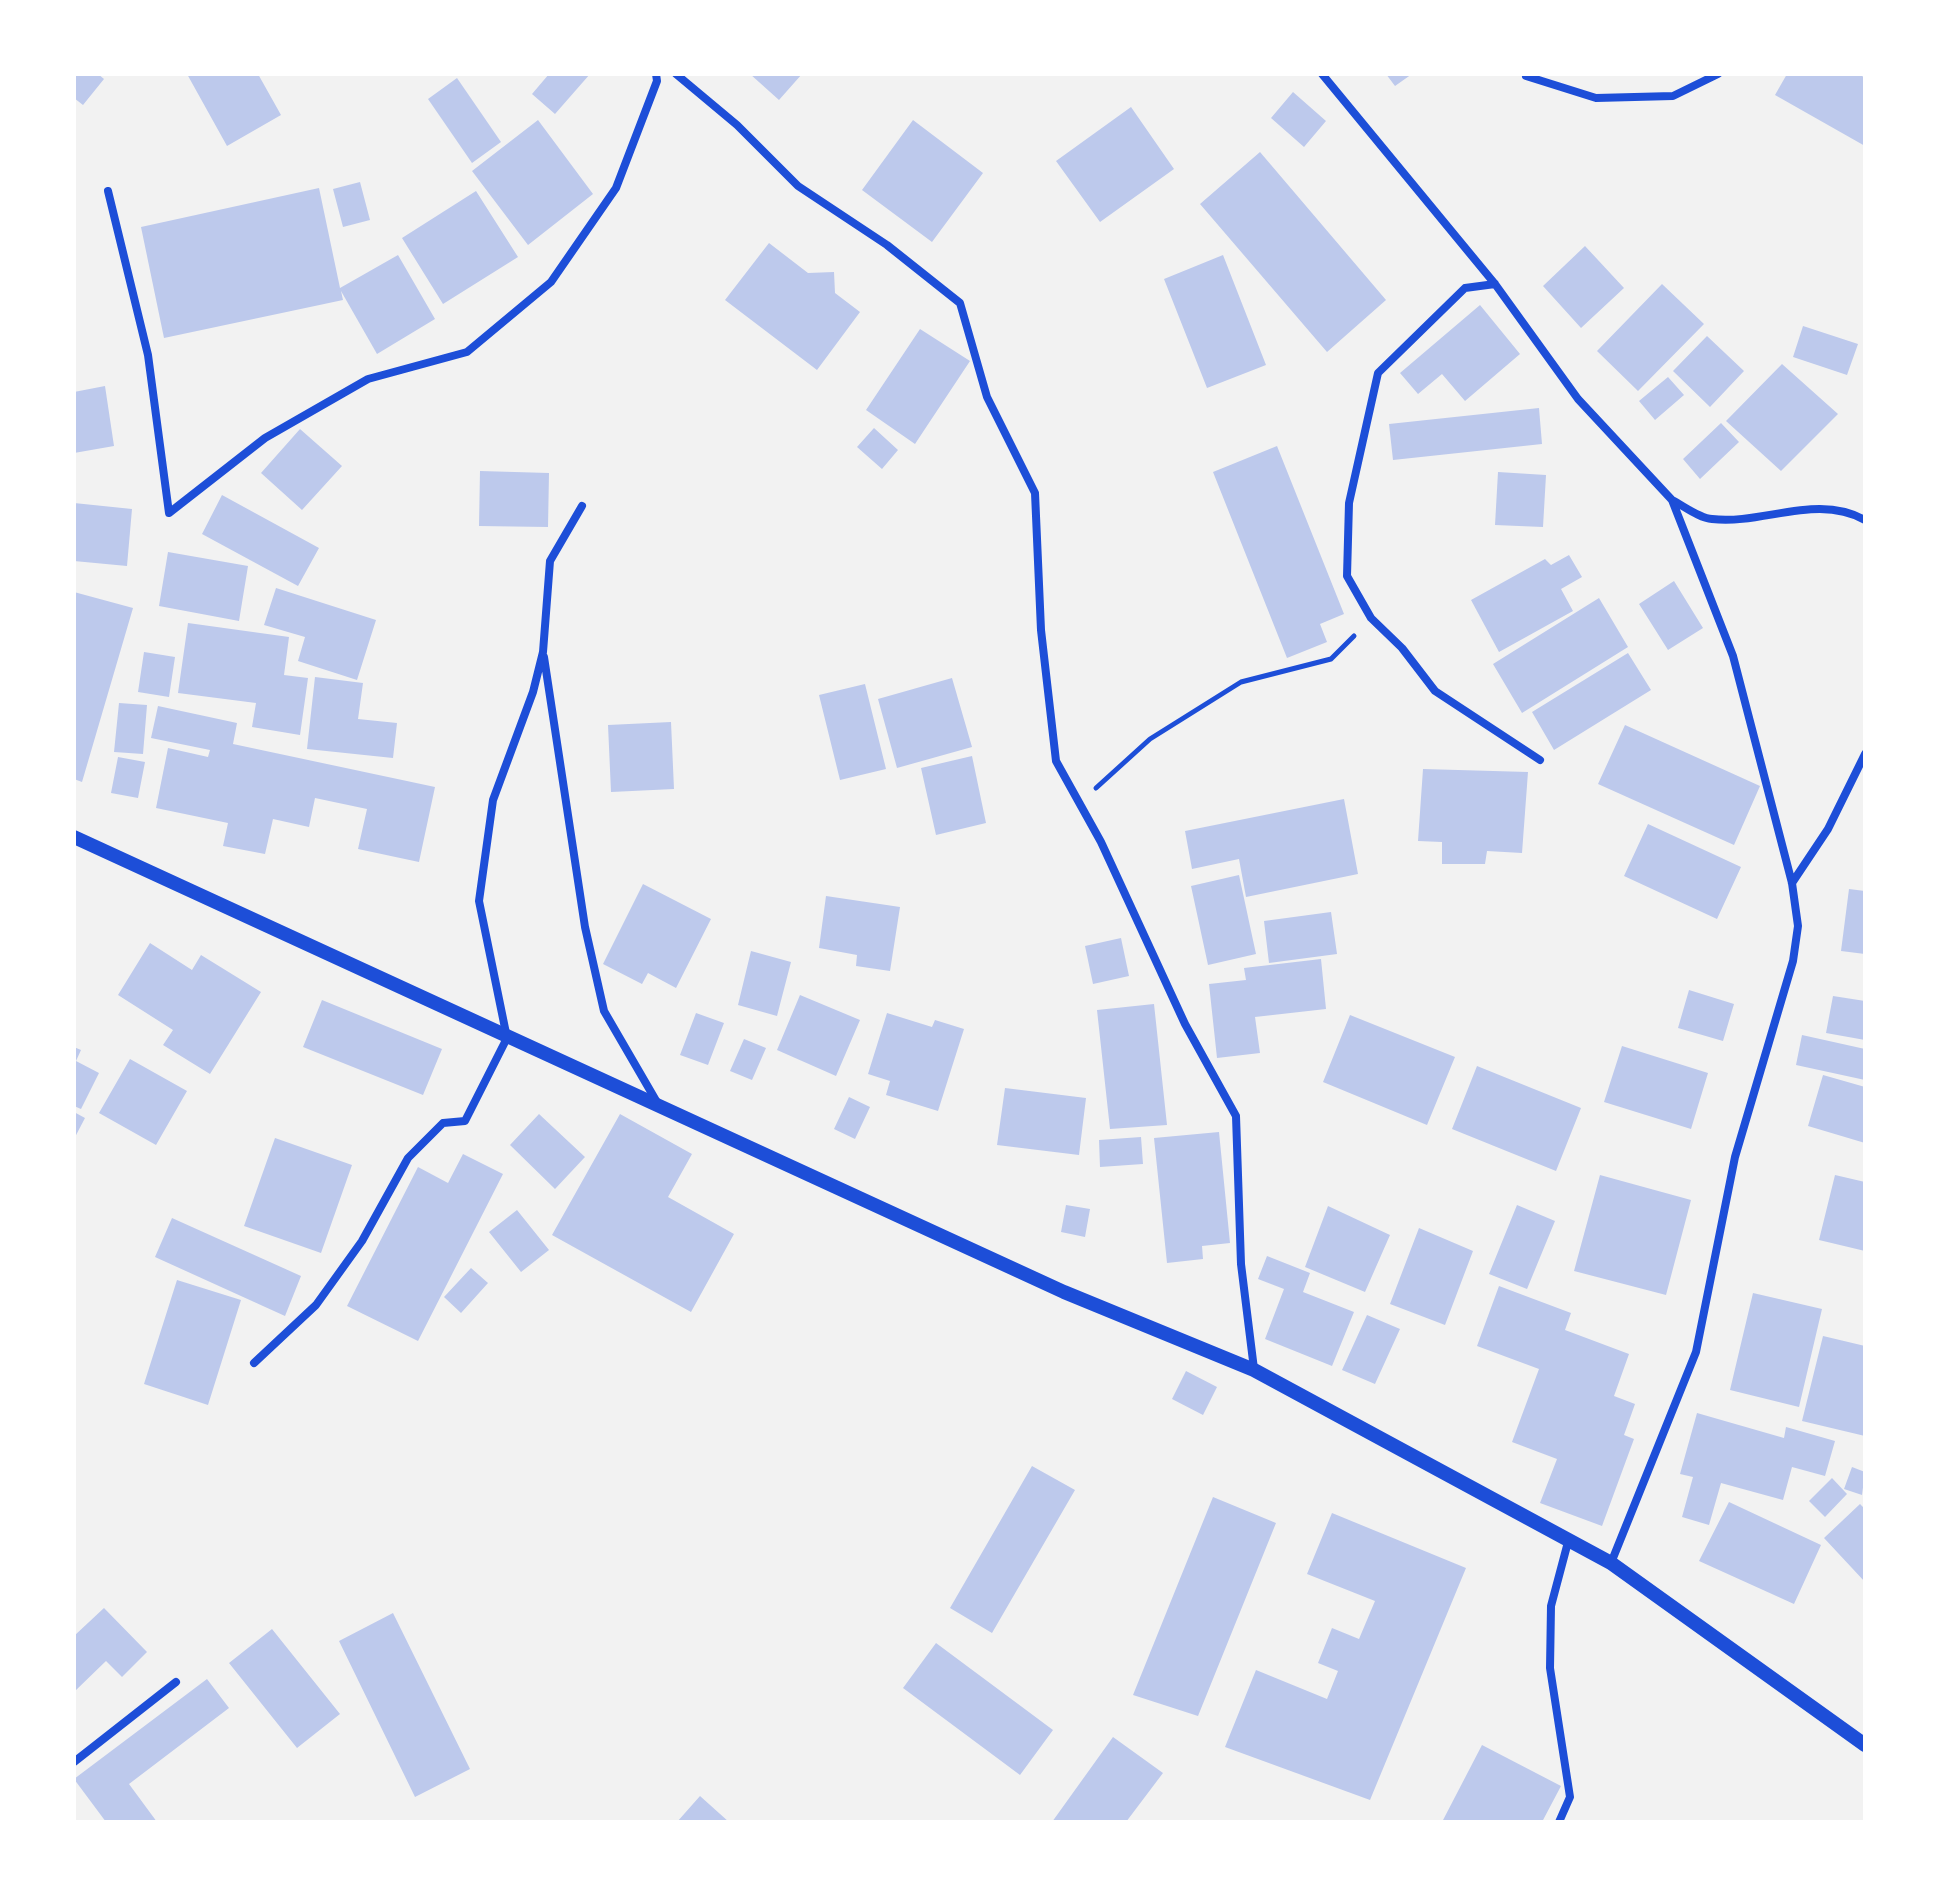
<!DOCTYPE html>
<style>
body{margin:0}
#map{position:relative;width:1939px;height:1896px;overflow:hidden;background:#f2f2f2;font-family:"Asap Condensed",sans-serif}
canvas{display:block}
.frame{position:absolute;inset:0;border:76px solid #fff;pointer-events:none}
</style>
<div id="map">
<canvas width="1939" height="1896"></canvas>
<div class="frame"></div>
</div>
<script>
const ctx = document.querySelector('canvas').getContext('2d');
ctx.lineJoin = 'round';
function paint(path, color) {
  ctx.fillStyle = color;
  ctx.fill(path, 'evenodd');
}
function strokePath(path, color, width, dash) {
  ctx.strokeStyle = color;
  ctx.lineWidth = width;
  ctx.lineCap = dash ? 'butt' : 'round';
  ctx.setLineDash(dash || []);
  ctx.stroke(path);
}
const building = new Path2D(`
 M 74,74 L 98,74 L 104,79 L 83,105 L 74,98 Z
 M 187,74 L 258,74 L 281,115 L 227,146 Z
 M 549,74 L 590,74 L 555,114 L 532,94 Z
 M 750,74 L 802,74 L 779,100 Z
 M 1386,74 L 1412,74 L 1395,86 Z
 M 1787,74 L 1859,74 L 1865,78 L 1865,146 L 1775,95 Z
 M 457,78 L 501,142 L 472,163 L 428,99 Z
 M 1293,92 L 1326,121 L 1304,147 L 1271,118 Z
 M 1131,107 L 1174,169 L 1100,222 L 1056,161 Z
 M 538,120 L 593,194 L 528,245 L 472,171 Z
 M 913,120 L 983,173 L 932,242 L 862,190 Z
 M 1260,152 L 1386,300 L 1327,352 L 1200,204 Z
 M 360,182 L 370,220 L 343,227 L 333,189 Z
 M 319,188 L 340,288 L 398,255 L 435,319 L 377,354 L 341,291 L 343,300 L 164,338 L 141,227 Z
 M 476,191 L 518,257 L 443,304 L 402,238 Z
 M 769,243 L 808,273 L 834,272 L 835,293 L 860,312 L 817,370 L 725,300 Z
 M 1585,246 L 1624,288 L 1581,328 L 1543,286 Z
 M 1223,255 L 1266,365 L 1207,388 L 1164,279 Z
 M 1662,284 L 1704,324 L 1638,391 L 1597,351 Z
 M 1480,305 L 1520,354 L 1465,401 L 1442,374 L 1418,394 L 1400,373 Z
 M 1803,326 L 1858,344 L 1847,375 L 1793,357 Z
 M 920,329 L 970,361 L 915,444 L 866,410 Z
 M 1707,336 L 1744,371 L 1710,407 L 1673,371 Z
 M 1782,364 L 1838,414 L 1781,471 L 1726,421 Z
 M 1668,377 L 1684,395 L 1655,420 L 1639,401 Z
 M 105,386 L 114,446 L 74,453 L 74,392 Z
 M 1539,408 L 1542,444 L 1393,460 L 1389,424 Z
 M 1721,423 L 1739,442 L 1700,479 L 1683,459 Z
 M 874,428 L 898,450 L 882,469 L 857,447 Z
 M 300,429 L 342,466 L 302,510 L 261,473 Z
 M 1277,446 L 1344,614 L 1320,624 L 1327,642 L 1287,658 L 1213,472 Z
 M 480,471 L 549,473 L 548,527 L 479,526 Z
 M 1498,472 L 1546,475 L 1543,527 L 1495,525 Z
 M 222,495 L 319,548 L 298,586 L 202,534 Z
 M 74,503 L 132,509 L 127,566 L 74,561 Z
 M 168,552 L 248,566 L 239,621 L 159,606 Z
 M 1569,555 L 1582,577 L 1561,589 L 1573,611 L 1499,652 L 1471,600 L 1545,559 L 1551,565 Z
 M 1674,581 L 1703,628 L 1668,650 L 1639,604 Z
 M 276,588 L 376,620 L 357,680 L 298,661 L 305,637 L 264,625 Z
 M 74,592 L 133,608 L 82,782 L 74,779 Z
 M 1599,598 L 1628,647 L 1522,713 L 1493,664 Z
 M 188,623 L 289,637 L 284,675 L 308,678 L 300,735 L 252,727 L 256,703 L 178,693 Z
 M 144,652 L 175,657 L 169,697 L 138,692 Z
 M 1628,653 L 1651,690 L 1554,750 L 1532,712 Z
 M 315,677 L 363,683 L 358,719 L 397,723 L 393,758 L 307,749 Z
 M 952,678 L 972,747 L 897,768 L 878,699 Z
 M 865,684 L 886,769 L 840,780 L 819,695 Z
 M 119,703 L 147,705 L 143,754 L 114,752 Z
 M 158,706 L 237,723 L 233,744 L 435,787 L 419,862 L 358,849 L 367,809 L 315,798 L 309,827 L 273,819 L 265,854 L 223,846 L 228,823 L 156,808 L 168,748 L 208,757 L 210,750 L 151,738 Z
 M 671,722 L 674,789 L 611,792 L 608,725 Z
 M 1625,725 L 1760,786 L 1734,845 L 1598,784 Z
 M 972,756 L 986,823 L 936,835 L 921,768 Z
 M 118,757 L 145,762 L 138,798 L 111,793 Z
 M 1423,769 L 1528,772 L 1522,853 L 1487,851 L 1485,864 L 1442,864 L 1442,842 L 1418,841 Z
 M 1344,799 L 1358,874 L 1246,897 L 1239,859 L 1192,869 L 1185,831 Z
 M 1648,824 L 1741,867 L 1717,919 L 1624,876 Z
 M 1239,875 L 1256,954 L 1208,965 L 1191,886 Z
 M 643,884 L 711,919 L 676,988 L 648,973 L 642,984 L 603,964 Z
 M 1849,889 L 1865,891 L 1865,954 L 1841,951 Z
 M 826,896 L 900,907 L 890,971 L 856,966 L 857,955 L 819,948 Z
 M 1331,912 L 1337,954 L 1269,963 L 1264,921 Z
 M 1121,938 L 1129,976 L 1093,984 L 1085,946 Z
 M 150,943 L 192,970 L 201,955 L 261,992 L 210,1074 L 163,1045 L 173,1030 L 118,995 Z
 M 751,951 L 791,962 L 777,1016 L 738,1005 Z
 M 1321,959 L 1326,1009 L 1255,1017 L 1260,1053 L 1217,1058 L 1209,984 L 1246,980 L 1244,968 Z
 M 1689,990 L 1734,1004 L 1723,1041 L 1678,1028 Z
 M 800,995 L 860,1020 L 836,1076 L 777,1050 Z
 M 1833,996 L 1865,1001 L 1865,1040 L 1826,1033 Z
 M 322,1000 L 442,1049 L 423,1095 L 303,1047 Z
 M 1154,1004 L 1167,1125 L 1110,1129 L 1097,1010 Z
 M 696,1013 L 724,1023 L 708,1065 L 680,1055 Z
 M 887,1013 L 932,1027 L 935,1020 L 964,1029 L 938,1111 L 886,1095 L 890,1081 L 868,1074 Z
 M 1350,1015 L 1455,1057 L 1427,1125 L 1323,1082 Z
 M 1802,1035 L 1865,1049 L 1865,1080 L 1796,1065 Z
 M 744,1039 L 766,1048 L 752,1080 L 730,1071 Z
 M 1622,1046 L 1708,1073 L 1691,1129 L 1604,1102 Z
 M 74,1047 L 81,1050 L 76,1061 L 99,1073 L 81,1109 L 74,1106 Z
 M 130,1059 L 187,1091 L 156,1145 L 99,1113 Z
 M 1477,1066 L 1581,1108 L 1556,1171 L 1452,1129 Z
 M 1823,1075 L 1865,1087 L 1865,1143 L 1808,1126 Z
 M 1005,1088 L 1086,1098 L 1079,1155 L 997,1145 Z
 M 849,1097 L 870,1107 L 855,1139 L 834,1129 Z
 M 74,1112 L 85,1118 L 74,1139 Z
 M 539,1114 L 585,1157 L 555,1189 L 510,1145 Z
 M 620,1114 L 692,1154 L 668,1197 L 734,1234 L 691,1312 L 552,1235 Z
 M 1219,1132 L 1230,1243 L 1202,1246 L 1203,1259 L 1167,1263 L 1154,1138 Z
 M 1141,1137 L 1143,1164 L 1100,1167 L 1099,1140 Z
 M 275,1138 L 352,1165 L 321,1253 L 244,1226 Z
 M 463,1154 L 503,1174 L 418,1341 L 347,1306 L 418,1167 L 448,1183 Z
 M 1600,1175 L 1691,1200 L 1666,1295 L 1574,1271 Z
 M 1835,1175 L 1865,1182 L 1865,1251 L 1819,1240 Z
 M 1066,1205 L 1090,1209 L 1085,1237 L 1061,1232 Z
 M 1517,1205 L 1555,1221 L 1527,1289 L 1489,1274 Z
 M 1328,1206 L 1390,1235 L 1365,1292 L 1305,1267 Z
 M 517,1210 L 549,1250 L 521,1272 L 489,1232 Z
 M 172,1218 L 301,1276 L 285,1316 L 155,1257 Z
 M 1419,1228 L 1473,1251 L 1445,1325 L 1390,1304 Z
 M 1267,1256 L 1310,1273 L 1303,1292 L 1354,1312 L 1332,1366 L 1265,1339 L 1284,1289 L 1258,1279 Z
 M 471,1268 L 488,1283 L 461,1313 L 444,1297 Z
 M 177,1280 L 241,1300 L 208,1405 L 144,1384 Z
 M 1499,1286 L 1571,1313 L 1565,1330 L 1629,1354 L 1614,1396 L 1635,1404 L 1624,1435 L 1634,1439 L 1602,1526 L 1540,1503 L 1557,1459 L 1512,1442 L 1539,1369 L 1477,1346 Z
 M 1753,1293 L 1822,1309 L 1799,1407 L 1730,1390 Z
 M 1367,1315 L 1400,1329 L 1375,1384 L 1342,1370 Z
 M 1823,1336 L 1865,1346 L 1865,1436 L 1802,1421 Z
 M 1186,1371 L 1217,1387 L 1203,1415 L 1172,1399 Z
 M 1697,1413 L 1784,1438 L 1786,1427 L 1835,1441 L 1825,1476 L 1792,1467 L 1783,1500 L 1721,1483 L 1709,1525 L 1682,1517 L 1693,1477 L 1680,1474 Z
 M 1032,1466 L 1075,1490 L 992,1633 L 950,1608 Z
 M 1852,1467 L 1865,1472 L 1862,1495 L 1844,1489 Z
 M 1832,1478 L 1847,1494 L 1825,1517 L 1809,1501 Z
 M 1213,1497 L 1276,1523 L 1198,1716 L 1133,1695 Z
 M 1729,1502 L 1821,1545 L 1794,1604 L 1699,1561 Z
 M 1860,1504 L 1865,1509 L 1865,1582 L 1824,1538 Z
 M 1332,1513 L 1466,1568 L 1370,1800 L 1225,1747 L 1256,1670 L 1327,1699 L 1338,1671 L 1318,1663 L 1332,1628 L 1359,1639 L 1375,1601 L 1307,1574 Z
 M 104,1608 L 147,1652 L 122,1677 L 106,1661 L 74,1692 L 74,1636 Z
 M 393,1613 L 470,1769 L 415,1797 L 339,1641 Z
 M 272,1629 L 340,1714 L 297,1748 L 229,1663 Z
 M 936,1643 L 1053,1730 L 1020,1775 L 903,1688 Z
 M 207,1679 L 229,1708 L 129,1784 L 157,1822 L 106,1822 L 74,1779 Z
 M 1113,1737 L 1163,1773 L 1126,1822 L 1052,1822 Z
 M 1482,1745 L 1561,1786 L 1542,1822 L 1442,1822 Z
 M 700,1796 L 729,1822 L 677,1822 Z`);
const path = new Path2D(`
 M 1096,788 L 1150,739 L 1241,682 L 1331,659 L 1354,636`);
const minor = new Path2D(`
 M 676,74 L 737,125 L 798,186 L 887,245 L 960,303 L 987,397 L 1035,493 L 1041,630 L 1056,761 L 1101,842 L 1185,1024 L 1236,1116 L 1241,1264 L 1254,1369
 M 1322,74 L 1495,284 L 1578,399 L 1672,500 L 1733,656 L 1792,883 L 1798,926 L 1793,961 L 1735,1157 L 1696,1352 L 1611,1563
 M 1526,76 L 1596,98 L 1673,96 L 1718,74
 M 108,191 L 148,355 L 169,513 L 265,438 L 368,379 L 467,352 L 551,282 L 616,188 L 657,81 L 656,74
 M 1495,284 L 1465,288 L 1378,373 L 1349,503 L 1347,576 L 1371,618 L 1402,648 L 1435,691 L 1540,760
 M 1672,500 C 1684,506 1699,518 1712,519 C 1763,525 1817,493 1865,520
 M 544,657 L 585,927 L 604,1011 L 658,1104
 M 1792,883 L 1828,829 L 1865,754
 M 254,1363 L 316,1305 L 362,1241 L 408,1158 L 443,1123 L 465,1121 L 507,1038 L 479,901 L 493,800 L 533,692 L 543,652 L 550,561 L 582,506
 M 74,1762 L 176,1682
 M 1559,1822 L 1570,1797 L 1550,1668 L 1551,1606 L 1568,1542`);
const tertiary = new Path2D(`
 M 74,837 L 1064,1292 L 1254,1370 L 1611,1563 L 1865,1745`);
paint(building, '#bdc9ec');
strokePath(path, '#1d4ed8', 5);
strokePath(minor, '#1d4ed8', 8);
strokePath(tertiary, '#1d4ed8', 14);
</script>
